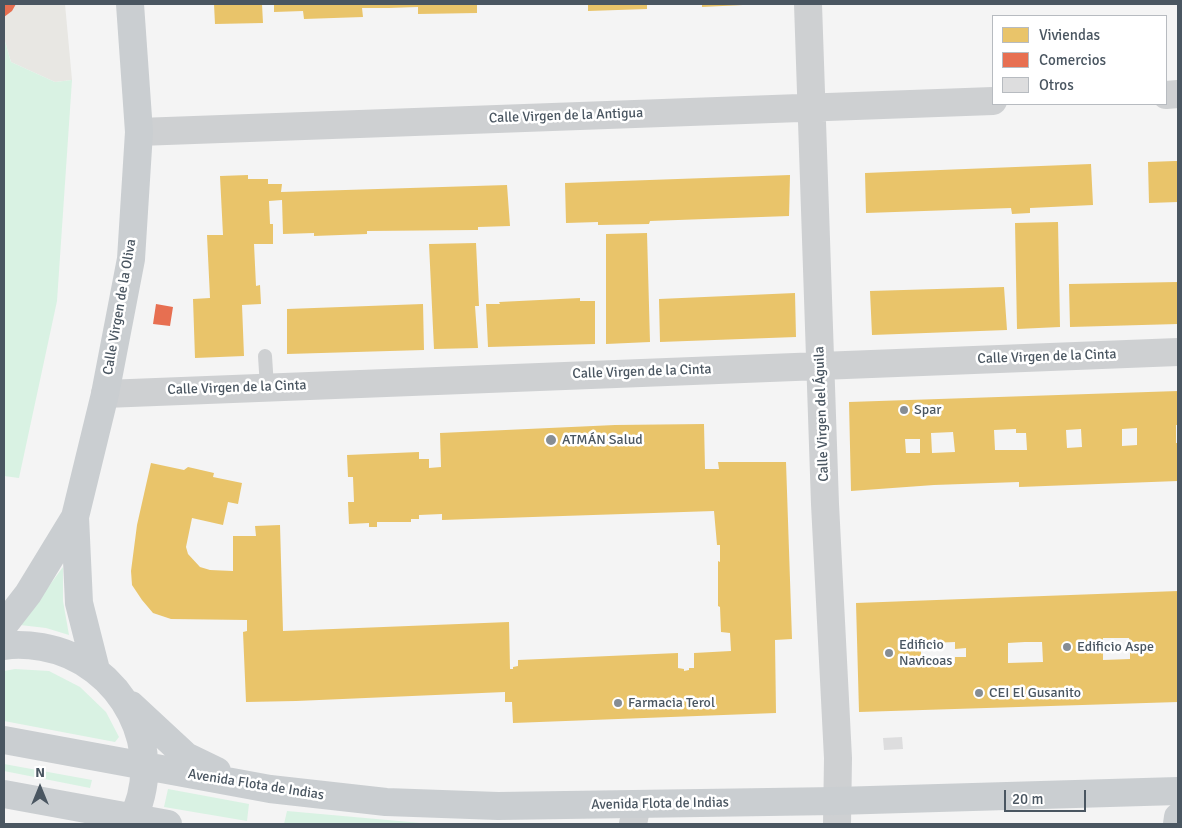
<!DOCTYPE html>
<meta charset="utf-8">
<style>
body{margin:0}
#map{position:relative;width:1182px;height:828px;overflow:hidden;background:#f4f4f4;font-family:Signika,sans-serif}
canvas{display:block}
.frame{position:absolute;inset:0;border:5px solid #4a5661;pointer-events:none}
.legend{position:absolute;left:992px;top:15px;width:175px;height:90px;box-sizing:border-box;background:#fff;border:1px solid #b7bbc0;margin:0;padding:6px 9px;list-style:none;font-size:15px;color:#4a5661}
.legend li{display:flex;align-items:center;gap:10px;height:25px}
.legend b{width:25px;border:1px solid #b7bbc0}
.north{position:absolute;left:15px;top:763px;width:50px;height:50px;-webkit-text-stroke:4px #fff;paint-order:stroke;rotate:0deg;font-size:14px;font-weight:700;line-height:20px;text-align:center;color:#4a5661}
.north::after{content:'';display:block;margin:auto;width:18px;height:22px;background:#4a5661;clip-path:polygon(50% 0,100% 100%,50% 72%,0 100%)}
.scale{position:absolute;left:1004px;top:790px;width:82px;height:22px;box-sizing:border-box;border:2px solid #4a5661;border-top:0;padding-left:6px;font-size:15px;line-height:18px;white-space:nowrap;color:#4a5661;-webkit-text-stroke:4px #fff;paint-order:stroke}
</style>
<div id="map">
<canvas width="1182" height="828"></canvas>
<div class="frame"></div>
<ul class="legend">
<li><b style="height:14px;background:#e9c46a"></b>Viviendas</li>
<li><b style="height:14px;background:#e76f51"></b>Comercios</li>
<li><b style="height:14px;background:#ddddde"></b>Otros</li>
</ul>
<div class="north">N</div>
<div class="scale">20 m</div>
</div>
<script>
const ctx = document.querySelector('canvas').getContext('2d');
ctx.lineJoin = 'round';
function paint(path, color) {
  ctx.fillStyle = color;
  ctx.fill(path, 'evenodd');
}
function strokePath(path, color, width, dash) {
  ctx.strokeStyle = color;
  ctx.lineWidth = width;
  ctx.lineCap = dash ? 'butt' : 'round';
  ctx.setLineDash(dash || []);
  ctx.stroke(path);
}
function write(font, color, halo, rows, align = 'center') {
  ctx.font = font + ' Signika,sans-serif';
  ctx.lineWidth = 5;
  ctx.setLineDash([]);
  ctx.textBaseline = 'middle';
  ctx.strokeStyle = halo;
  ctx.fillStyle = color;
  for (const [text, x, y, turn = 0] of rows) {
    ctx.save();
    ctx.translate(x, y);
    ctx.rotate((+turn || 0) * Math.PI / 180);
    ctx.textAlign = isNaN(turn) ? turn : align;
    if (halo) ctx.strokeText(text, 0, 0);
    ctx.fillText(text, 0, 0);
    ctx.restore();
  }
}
const commercial = new Path2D(`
 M 4,4 L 65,4 L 72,80 L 55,82 L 11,62 L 4,38 Z`);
const green = new Path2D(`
 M 4,38 L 11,62 L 55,82 L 72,80 L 57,301 L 19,478 L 4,476 Z
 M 63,567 L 63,601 L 69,635 L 46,628 L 20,625 Z
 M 15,669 L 49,671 L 80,687 L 106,712 L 119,737 L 115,742 L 4,721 L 4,671 Z
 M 4,764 L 92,780 L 90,788 L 4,771 Z
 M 168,789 L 249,804 L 247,821 L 164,807 Z
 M 287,811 L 432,824 L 284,824 Z`);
const homes = new Path2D(`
 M 214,4 L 262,4 L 263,23 L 215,24 Z
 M 274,4 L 477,4 L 477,13 L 418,14 L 418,7 L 389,8 L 362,8 L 363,17 L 304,19 L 303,11 L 274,12 Z
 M 588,4 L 647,4 L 647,9 L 588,11 Z
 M 702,4 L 743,4 L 743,5 L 702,7 Z
 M 1175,161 L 1178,161 L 1178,202 L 1149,203 L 1148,162 Z
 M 1091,164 L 1093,205 L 1030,208 L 1030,213 L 1012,214 L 1011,208 L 866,213 L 865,173 Z
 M 248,175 L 248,179 L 268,179 L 268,184 L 282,184 L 281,192 L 507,185 L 510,226 L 478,227 L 478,230 L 475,230 L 367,231 L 367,234 L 314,236 L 314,233 L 283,234 L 282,200 L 269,201 L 270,224 L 273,224 L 273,244 L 254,244 L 256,286 L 260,285 L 261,304 L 242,305 L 244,356 L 195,358 L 193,299 L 210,298 L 207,235 L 223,235 L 220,176 Z
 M 790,175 L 789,216 L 650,221 L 649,224 L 598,225 L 598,222 L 566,223 L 565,183 Z
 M 1058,222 L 1060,327 L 1017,329 L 1015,223 Z
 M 647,233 L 650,342 L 606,344 L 606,234 Z
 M 476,243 L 479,306 L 475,306 L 478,348 L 434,349 L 429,244 Z
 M 1178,282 L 1178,324 L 1070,327 L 1069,284 Z
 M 1004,287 L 1007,330 L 872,335 L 870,291 Z
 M 795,293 L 796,337 L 660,342 L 659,299 Z
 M 580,298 L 580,301 L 595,301 L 595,344 L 488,347 L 486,304 L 500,304 L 499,302 Z
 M 423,304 L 424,350 L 287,354 L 287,309 Z
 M 1178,391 L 1178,425 L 1176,425 L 1176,443 L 1178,443 L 1178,481 L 1019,487 L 1019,482 L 934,485 L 851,491 L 849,402 ZM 1137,428 L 1137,445 L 1122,446 L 1122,429 ZM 1016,429 L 1016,433 L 1026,433 L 1027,450 L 995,450 L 994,430 ZM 1081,429 L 1082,447 L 1067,448 L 1066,430 ZM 953,432 L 955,452 L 932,453 L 931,433 ZM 905,439 L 920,439 L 920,453 L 906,453 Z
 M 704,424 L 705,469 L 719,469 L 718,462 L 786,462 L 792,639 L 775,640 L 776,713 L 513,723 L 512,702 L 505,702 L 505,692 L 296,701 L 246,702 L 243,632 L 247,631 L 247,620 L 171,619 L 153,613 L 142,600 L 132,585 L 131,571 L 137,525 L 151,463 L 184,470 L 188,467 L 214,473 L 213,477 L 242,483 L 238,504 L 228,502 L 223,525 L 192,518 L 186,547 L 188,554 L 200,567 L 210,570 L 233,571 L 233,536 L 256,536 L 255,526 L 280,525 L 283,631 L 509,622 L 510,669 L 513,669 L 513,667 L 518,666 L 518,660 L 678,653 L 678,668 L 684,669 L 684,671 L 689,670 L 689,668 L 694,668 L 694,653 L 731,651 L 730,633 L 721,632 L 720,607 L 718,606 L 718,561 L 720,562 L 720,545 L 717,545 L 714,511 L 442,520 L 442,514 L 419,515 L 419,519 L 411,519 L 411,522 L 377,522 L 377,527 L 369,527 L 369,523 L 349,524 L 348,502 L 354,502 L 353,477 L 348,477 L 347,455 L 419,452 L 419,459 L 429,459 L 429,468 L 441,467 L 440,433 L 615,425 Z
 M 1178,591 L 1178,702 L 859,712 L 856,603 ZM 1103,638 L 1129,638 L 1130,642 L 1141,642 L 1141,651 L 1130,651 L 1130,659 L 1103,660 L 1103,652 L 1093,653 L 1092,644 L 1103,644 ZM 955,642 L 955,649 L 966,648 L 966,657 L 955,657 L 955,663 L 932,664 L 932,658 L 921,659 L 921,650 L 931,649 L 931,643 ZM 1025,642 L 1042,642 L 1043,662 L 1008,663 L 1008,643 Z`);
const shops = new Path2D(`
 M 4,4 L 16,4 L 12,11 L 4,17 Z
 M 156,304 L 173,307 L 170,326 L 153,324 Z`);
const building = new Path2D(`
 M 902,737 L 903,749 L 884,750 L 883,738 Z`);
const service = new Path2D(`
 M 265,356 L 267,387`);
const minor = new Path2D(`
 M 808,4 L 825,504 L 838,758 L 837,824
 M 1166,95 L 1178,94
 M 139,132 L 993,101
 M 105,394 L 1178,352
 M 633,824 L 637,804`);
const primary = new Path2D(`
 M 4,625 L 28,594 L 75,517
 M 4,646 C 16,644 30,645 42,647 C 122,661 170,751 130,824
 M 96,670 L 79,603 L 75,517 L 105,394 L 131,259 L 139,132 L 130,4
 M 131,705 L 186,756 L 217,771
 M 4,740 L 270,789 L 386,802 L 498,806 L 836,801 L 1178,791
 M 4,794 L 168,824
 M 1177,824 L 1178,817`);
const markers = [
 [904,410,5,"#868d94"],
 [551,440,6,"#868d94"],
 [1067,647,5,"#868d94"],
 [889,653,5,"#868d94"],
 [979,693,5,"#868d94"],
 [618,703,5,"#868d94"]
];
const streetNames = [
 ["Calle Virgen de la Antigua",566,116,-2],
 ["Calle Virgen de la Oliva",120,307,-80],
 ["Calle Virgen de la Cinta",1047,357,-2],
 ["Calle Virgen de la Cinta",642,372,-2],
 ["Calle Virgen de la Cinta",237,388,-2],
 ["Calle Virgen del Águila",822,414,-92],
 ["Avenida Flota de Indias",256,785,9],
 ["Avenida Flota de Indias",660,804,-1]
];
const poiNames = [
 ["Spar",914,410],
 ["ATMÁN Salud",562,440],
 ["Edificio",899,645],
 ["Navicoas",899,661],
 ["Edificio Aspe",1077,647],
 ["CEI El Gusanito",989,693],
 ["Farmacia Terol",628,703]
];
paint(commercial, '#e8e7e3');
paint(green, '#d9f2e3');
paint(homes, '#e9c46a');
paint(shops, '#e76f51');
paint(building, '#ddddde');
strokePath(service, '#ced0d2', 14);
strokePath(minor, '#ced0d2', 28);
strokePath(primary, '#caced1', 28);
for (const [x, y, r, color] of markers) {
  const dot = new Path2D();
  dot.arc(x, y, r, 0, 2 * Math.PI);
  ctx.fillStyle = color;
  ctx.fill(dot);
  strokePath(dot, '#fff', 2);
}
write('14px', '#4a5661', '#fff', streetNames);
write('14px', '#4a5661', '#fff', poiNames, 'left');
</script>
